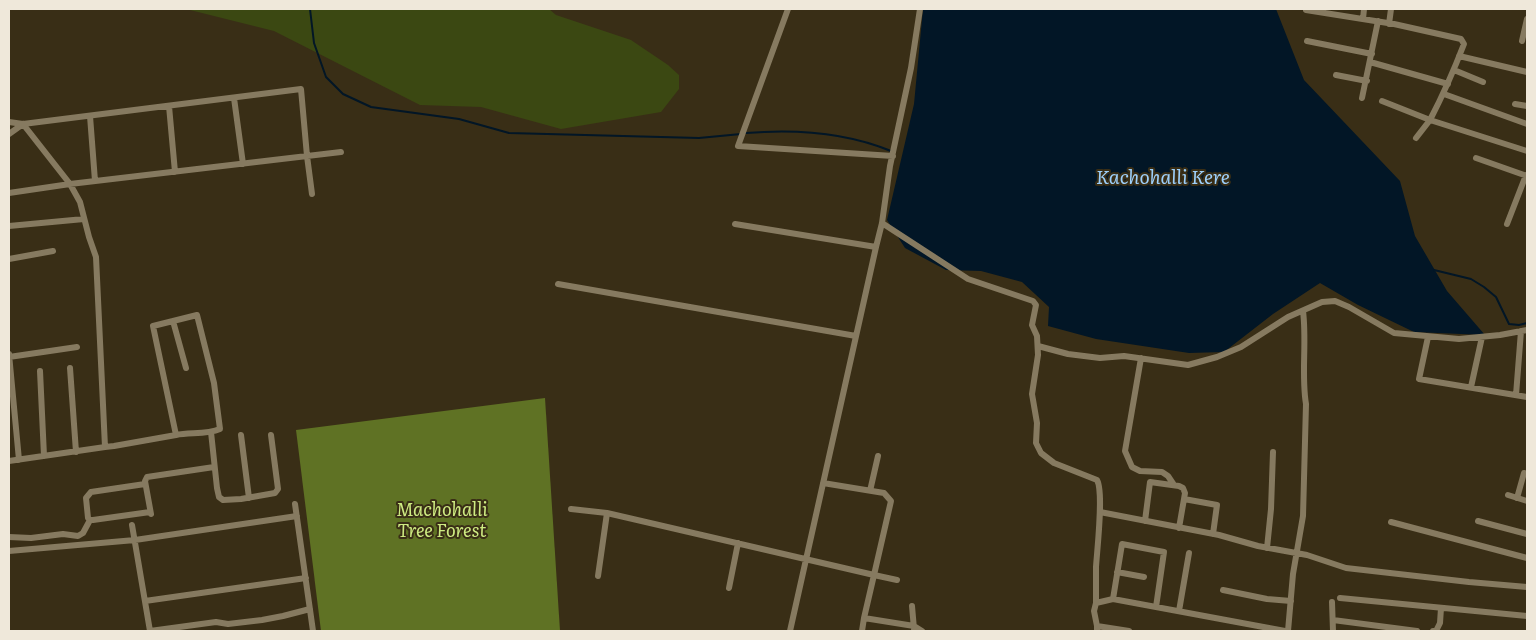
<!DOCTYPE html>
<style>
body{margin:0}
#map{position:relative;width:1536px;height:640px;overflow:hidden;background:#392e16;font-family:Literata,serif}
canvas{display:block}
.frame{position:absolute;inset:0;border:10px solid #efe8da;pointer-events:none}
</style>
<div id="map">
<canvas width="1536" height="640"></canvas>
<div class="frame"></div>
</div>
<script>
const ctx = document.querySelector('canvas').getContext('2d');
ctx.lineJoin = 'round';
function paint(path, color) {
  ctx.fillStyle = color;
  ctx.fill(path, 'evenodd');
}
function strokePath(path, color, width, dash) {
  ctx.strokeStyle = color;
  ctx.lineWidth = width;
  ctx.lineCap = dash ? 'butt' : 'round';
  ctx.setLineDash(dash || []);
  ctx.stroke(path);
}
function write(font, color, halo, rows, align = 'center') {
  ctx.font = font + ' Literata,serif';
  ctx.lineWidth = 4;
  ctx.setLineDash([]);
  ctx.textBaseline = 'middle';
  ctx.strokeStyle = halo;
  ctx.fillStyle = color;
  for (const [text, x, y, turn = 0] of rows) {
    ctx.save();
    ctx.translate(x, y);
    ctx.rotate((+turn || 0) * Math.PI / 180);
    ctx.textAlign = isNaN(turn) ? turn : align;
    if (halo) ctx.strokeText(text, 0, 0);
    ctx.fillText(text, 0, 0);
    ctx.restore();
  }
}
const green = new Path2D(`
 M 186,9 L 549,9 L 556,15 L 631,40 L 668,65 L 679,75 L 679,89 L 661,112 L 561,129 L 481,107 L 420,105 L 274,31 Z`);
const forest = new Path2D(`
 M 545,398 L 560,631 L 321,631 L 296,430 Z`);
const water = new Path2D(`
 M 923,9 L 1276,9 L 1304,80 L 1400,181 L 1415,236 L 1447,291 L 1485,335 L 1414,332 L 1358,305 L 1320,283 L 1273,314 L 1224,352 L 1189,353 L 1096,339 L 1048,326 L 1049,307 L 1022,282 L 981,271 L 946,270 L 905,248 L 887,220 L 914,104 Z`);
const stream = new Path2D(`
 M 310,9 L 314,43 L 326,77 L 343,94 L 371,107 L 459,119 L 509,133 L 699,138 L 741,134
 M 746,133 C 794,129 845,132 891,151
 M 1434,270 L 1471,279 L 1484,287 L 1496,297 L 1509,324 L 1519,325 L 1527,323`);
const minor = new Path2D(`
 M 788,9 L 738,146 L 893,156
 M 1306,10 L 1394,24 L 1461,39 L 1464,44 C 1454,70 1443,95 1430,120 L 1382,101
 M 1363,19 L 1364,9
 M 1389,24 L 1391,9
 M 1307,41 L 1372,54
 M 1522,41 L 1527,19
 M 1459,56 L 1527,72
 M 1370,62 L 1448,84
 M 1454,70 L 1483,82
 M 1336,75 L 1367,81
 M 1444,94 L 1527,124
 M 234,98 L 243,164
 M 1362,98 L 1378,21
 M 1515,104 L 1527,106
 M 169,106 L 175,172
 M 90,116 L 95,181
 M 9,122 L 23,124 L 301,89 L 307,156 L 312,194
 M 9,134 L 23,124 L 70,184 L 80,202 L 89,237 L 96,257 L 105,447
 M 1416,138 L 1430,120 L 1527,151
 M 1476,158 L 1527,176
 M 9,193 L 70,184 L 341,152
 M 882,223 L 968,279 L 1033,301 L 1036,305 L 1032,325 L 1037,336 L 1038,355 L 1032,394 L 1037,423 L 1036,443 L 1041,453 L 1054,463 L 1097,480 C 1104,492 1097,550 1096,567 C 1096,579 1096,591 1096,603
 M 735,224 L 876,247 L 882,223 L 890,166 L 911,68 L 920,9
 M 1507,224 L 1526,175
 M 9,226 L 84,219
 M 9,259 L 53,251
 M 558,284 L 856,336
 M 173,321 L 186,368
 M 1428,337 L 1419,379 L 1527,397
 M 1038,346 L 1068,354 L 1100,358 L 1124,356 L 1188,365 L 1217,357 L 1241,347 L 1288,317 L 1322,302 L 1335,301 L 1349,307 L 1394,333 L 1459,339 L 1500,335 L 1527,330
 M 9,354 L 19,460
 M 9,357 L 77,347
 M 1141,358 L 1125,451 L 1132,467 L 1140,471 L 1162,472 L 1168,476 L 1174,485
 M 70,368 L 76,452
 M 40,371 L 44,456
 M 1471,387 L 1482,337
 M 1516,395 L 1521,331
 M 211,432 L 217,488 L 219,497 L 223,500 L 241,499 L 275,493 L 278,489 L 271,435
 M 241,435 L 249,498
 M 9,461 L 105,447 L 114,446 L 176,435 C 190,432 206,435 220,429 L 214,383 L 197,315 L 153,326 L 176,435
 M 145,484 L 91,492 L 86,498 L 88,518 L 90,520 L 93,520 L 150,512
 M 870,491 L 878,456
 M 1508,495 L 1527,501
 M 1517,498 L 1524,473
 M 295,504 L 313,631
 M 571,509 L 607,513
 M 1100,512 L 1219,535 L 1258,546 L 1307,555 L 1346,568 L 1469,582 L 1527,587
 M 151,514 L 145,481 L 147,477 L 214,467
 M 1145,521 L 1150,482 L 1179,486 L 1183,488 L 1185,493 L 1184,499 L 1217,505 L 1213,534
 M 1478,521 L 1527,534
 M 1391,522 L 1527,558
 M 132,525 L 150,631
 M 1179,528 L 1184,499
 M 9,537 L 31,538 L 63,534 L 78,536 L 83,533 L 90,520
 M 1267,548 L 1271,509 L 1273,452
 M 9,551 L 135,540 L 297,516
 M 1117,572 L 1144,577
 M 598,576 L 607,513 L 874,575 L 891,501 L 884,493 L 823,483
 M 729,588 L 738,543
 M 1223,590 L 1267,599 L 1291,601
 M 1340,598 L 1527,616
 M 1113,599 L 1285,631
 M 145,601 L 306,578
 M 1332,602 L 1333,631
 M 912,606 L 914,629
 M 1179,611 L 1189,553
 M 864,618 L 874,575 L 897,580
 M 1333,620 L 1417,631
 M 1097,626 L 1094,611 L 1096,603 L 1113,599 L 1122,544 L 1164,552 L 1156,607
 M 150,631 L 216,622 L 228,624 L 262,620 L 283,616 L 310,609
 M 790,631 L 876,247
 M 862,631 L 864,618 L 914,626 L 922,631
 M 1097,631 L 1097,626 L 1129,631
 M 1288,631 L 1293,574 L 1303,516 L 1306,404 C 1301,375 1307,342 1303,311
 M 1433,631 L 1436,631 L 1440,623 L 1441,608`);
const parkNames = [
 ["Machohalli",442,511],
 ["Tree Forest",442,532]
];
const waterNames = [
 ["Kachohalli Kere",1163,178]
];
paint(green, '#3b4812');
paint(forest, '#5f7224');
paint(water, '#021626');
strokePath(stream, '#021626', 2);
strokePath(minor, '#867a60', 6);
write('italic 18px', '#ceeb82', '#392e16', parkNames);
write('italic 19px', '#9dd0fb', '#392e16', waterNames);
</script>
